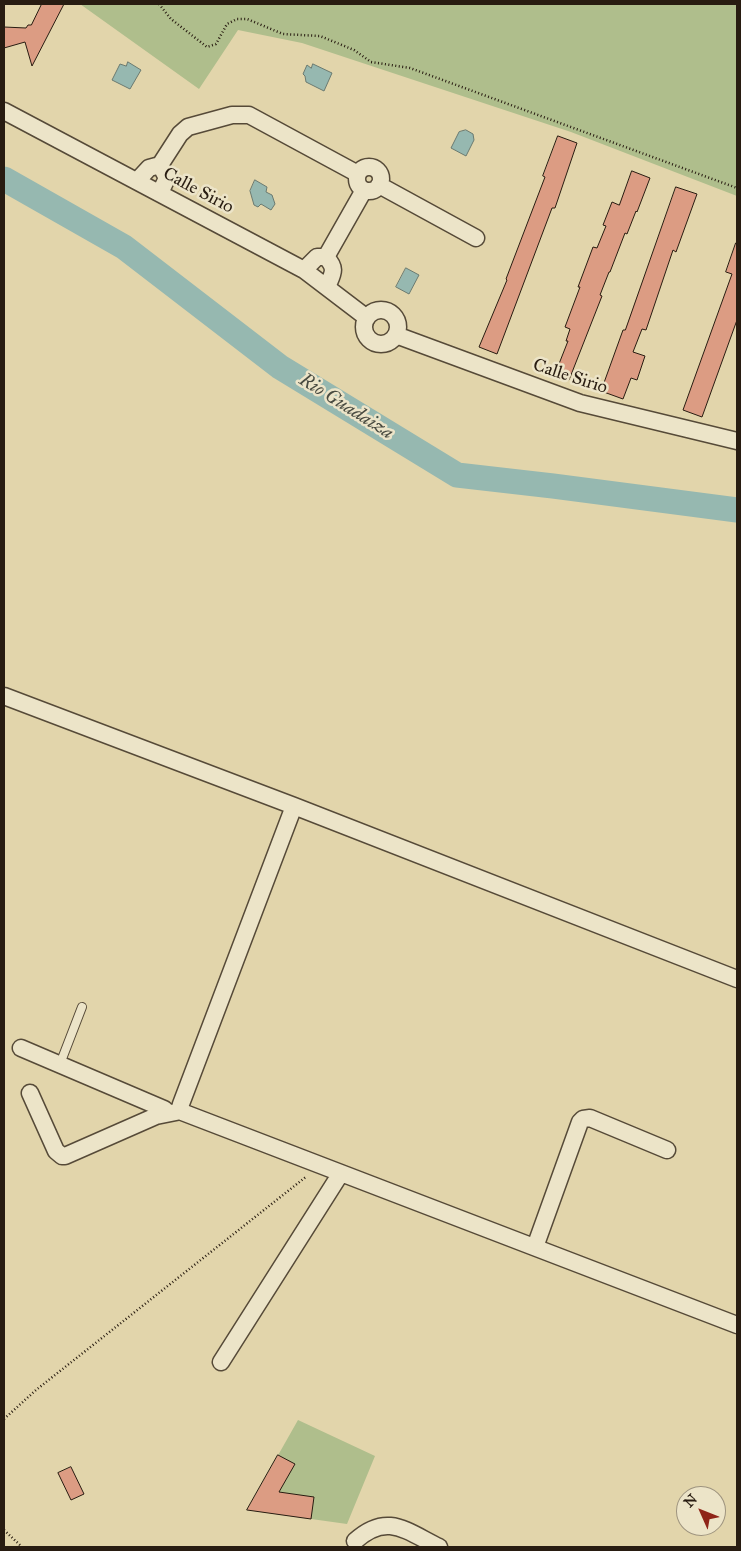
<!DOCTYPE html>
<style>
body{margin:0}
#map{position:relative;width:741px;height:1551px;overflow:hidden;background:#e2d5ab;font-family:"IM FELL Great Primer",serif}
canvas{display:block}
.frame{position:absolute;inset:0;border:5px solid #281c11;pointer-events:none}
.north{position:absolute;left:676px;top:1486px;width:50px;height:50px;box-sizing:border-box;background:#ece4c8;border:1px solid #9e947f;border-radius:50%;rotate:314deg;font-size:14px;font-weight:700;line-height:20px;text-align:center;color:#281c11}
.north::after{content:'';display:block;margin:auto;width:18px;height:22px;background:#8f2418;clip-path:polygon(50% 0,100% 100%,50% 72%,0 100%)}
</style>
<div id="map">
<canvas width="741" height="1551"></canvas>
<div class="frame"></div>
<div class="north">N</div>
</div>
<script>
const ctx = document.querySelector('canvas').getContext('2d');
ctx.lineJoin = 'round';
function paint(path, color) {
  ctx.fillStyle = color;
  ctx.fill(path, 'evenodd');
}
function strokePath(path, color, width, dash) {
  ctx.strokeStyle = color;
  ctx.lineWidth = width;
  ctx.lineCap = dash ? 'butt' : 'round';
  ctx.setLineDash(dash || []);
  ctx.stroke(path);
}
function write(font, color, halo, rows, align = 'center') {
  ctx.font = font + ' "IM FELL Great Primer",serif';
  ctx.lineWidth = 5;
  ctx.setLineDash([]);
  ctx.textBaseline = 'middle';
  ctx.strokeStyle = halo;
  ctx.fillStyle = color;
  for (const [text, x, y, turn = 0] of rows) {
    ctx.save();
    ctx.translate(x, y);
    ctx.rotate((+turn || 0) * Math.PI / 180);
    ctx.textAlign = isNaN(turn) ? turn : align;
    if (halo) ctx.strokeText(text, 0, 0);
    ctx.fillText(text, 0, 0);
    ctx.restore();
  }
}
const green = new Path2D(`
 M 80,4 L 737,4 L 737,196 L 571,132 L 302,43 L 238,30 L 199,89 Z
 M 298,1420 L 375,1456 L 347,1524 L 247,1510 Z`);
const water = new Path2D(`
 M 128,62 L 141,70 L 130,89 L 112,80 L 120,64 L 126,66 Z
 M 313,64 L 332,73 L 324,91 L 306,82 L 305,76 L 303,74 L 307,65 L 311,68 Z
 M 466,130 L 473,134 L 474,140 L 466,156 L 451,148 L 459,132 Z
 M 255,180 L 267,187 L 266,192 L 272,195 L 275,204 L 271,210 L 261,204 L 258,207 L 254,205 L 250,191 Z
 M 406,268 L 419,275 L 409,294 L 396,287 Z`);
const river = new Path2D(`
 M 4,179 L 124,247 L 280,367 L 457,475 L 553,486 L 737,510`);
const building = new Path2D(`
 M 42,4 L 64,4 L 32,66 L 25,42 L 4,48 L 4,27 L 26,28 L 28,25 L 31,25 Z
 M 558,136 L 577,143 L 555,208 L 552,208 L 497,354 L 479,347 L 507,280 L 506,279 L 545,177 L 543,176 Z
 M 632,171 L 650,178 L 637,212 L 636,211 L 627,234 L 625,233 L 610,272 L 609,272 L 600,295 L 602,296 L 569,380 L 555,374 L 568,341 L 566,341 L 570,329 L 565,327 L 580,287 L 578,287 L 593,247 L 597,248 L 606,226 L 603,225 L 612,202 L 619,205 Z
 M 676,187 L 697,194 L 676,252 L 673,250 L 646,330 L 642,329 L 633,352 L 645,356 L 637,380 L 631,378 L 623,399 L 601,391 L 623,330 L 625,330 Z
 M 736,243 L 737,243 L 737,320 L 702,417 L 683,410 L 732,274 L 726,272 Z
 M 278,1455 L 295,1464 L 279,1492 L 314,1497 L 311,1519 L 247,1510 Z
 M 71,1467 L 84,1494 L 71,1500 L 58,1473 Z`);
const path = new Path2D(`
 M 159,4 L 171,19 L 207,47 L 216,44 L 227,24 L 237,19 L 247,19 L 283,34 L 320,36 L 354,50 L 371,62 L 410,68 L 737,188
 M 4,1419 L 36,1390 L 112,1330 L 307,1176
 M 4,1530 L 22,1547`);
const lane = new Path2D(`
 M 60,1064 L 82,1007`);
const street = new Path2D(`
 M 4,111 L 304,270 L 367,318
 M 160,165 L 180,134 L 188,127 L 232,115 L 249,115 L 358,174
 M357 179a12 12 0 1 1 24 0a12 12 0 1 1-24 0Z
 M 137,181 L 149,168 L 160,165 L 167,178 L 160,193
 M 379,185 L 476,238
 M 326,257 L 364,190
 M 304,270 L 317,257 L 326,257 C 337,269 333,273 327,287
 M364 327a17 17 0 1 1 34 0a17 17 0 1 1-34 0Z
 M 396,335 L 580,403 L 737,441
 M 4,696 L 294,806 L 737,979
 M 294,806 L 181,1104 L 180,1108 L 182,1112 L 737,1325
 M 21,1048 L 164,1109 L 168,1113
 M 30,1093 L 56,1151 L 62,1156 L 65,1156 L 156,1116 L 181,1111
 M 535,1247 L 580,1122 L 583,1119 L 590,1118 L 667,1150
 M 221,1362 L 341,1173
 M 355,1541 C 387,1512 406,1531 439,1547`);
const streetNames = [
 ["Calle Sirio",198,191,28],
 ["Calle Sirio",570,377,18]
];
const waterNames = [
 ["Rio Guadaiza",346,407,32]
];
paint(green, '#afbe8c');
paint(water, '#96b8b0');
strokePath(water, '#6a7a70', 1);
strokePath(river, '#96b8b0', 25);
paint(building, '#dc9c83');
strokePath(building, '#281c11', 1);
strokePath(lane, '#564a38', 10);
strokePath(street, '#564a38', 19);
strokePath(path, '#281c11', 2.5, [1, 2.5]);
strokePath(lane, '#ece4c8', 8);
strokePath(street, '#ece4c8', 16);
write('18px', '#281c11', '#ece4c8', streetNames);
write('italic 19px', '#494b41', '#ece4c8', waterNames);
</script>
